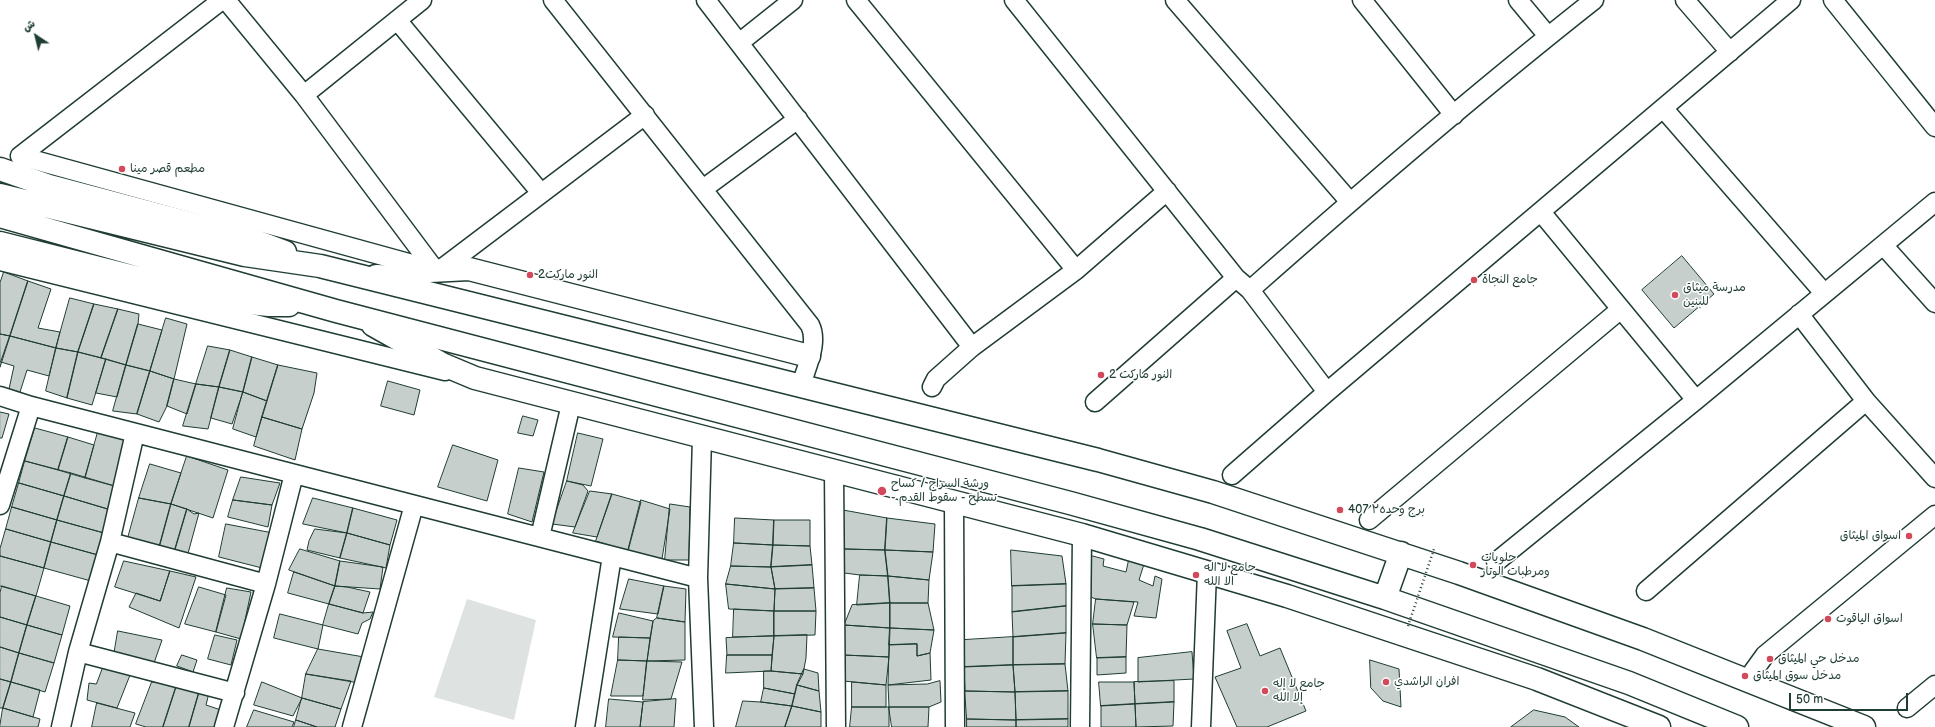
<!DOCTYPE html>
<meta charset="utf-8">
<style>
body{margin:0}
#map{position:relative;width:1935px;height:727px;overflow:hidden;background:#fff;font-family:"Balsamiq Sans","Playpen Sans Arabic",sans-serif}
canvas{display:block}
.north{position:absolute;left:16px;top:16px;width:40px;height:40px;-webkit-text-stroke:3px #fff;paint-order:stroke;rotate:325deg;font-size:11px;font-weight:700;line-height:16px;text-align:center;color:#1f3d34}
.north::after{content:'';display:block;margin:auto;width:14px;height:18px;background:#1f3d34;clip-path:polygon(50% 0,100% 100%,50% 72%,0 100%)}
.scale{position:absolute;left:1789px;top:693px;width:119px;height:18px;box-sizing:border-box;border:2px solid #1f3d34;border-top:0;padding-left:5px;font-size:12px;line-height:14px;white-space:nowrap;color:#1f3d34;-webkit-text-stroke:3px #fff;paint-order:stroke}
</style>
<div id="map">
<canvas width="1935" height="727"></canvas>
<div class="north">ش</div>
<div class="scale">50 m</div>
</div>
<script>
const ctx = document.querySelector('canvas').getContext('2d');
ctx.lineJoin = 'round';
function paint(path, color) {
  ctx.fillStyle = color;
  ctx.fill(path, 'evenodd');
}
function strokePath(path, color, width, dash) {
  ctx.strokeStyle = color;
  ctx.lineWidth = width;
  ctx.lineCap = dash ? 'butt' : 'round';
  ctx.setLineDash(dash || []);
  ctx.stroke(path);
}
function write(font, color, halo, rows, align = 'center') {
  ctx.font = font + ' "Balsamiq Sans","Playpen Sans Arabic",sans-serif';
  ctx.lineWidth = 3;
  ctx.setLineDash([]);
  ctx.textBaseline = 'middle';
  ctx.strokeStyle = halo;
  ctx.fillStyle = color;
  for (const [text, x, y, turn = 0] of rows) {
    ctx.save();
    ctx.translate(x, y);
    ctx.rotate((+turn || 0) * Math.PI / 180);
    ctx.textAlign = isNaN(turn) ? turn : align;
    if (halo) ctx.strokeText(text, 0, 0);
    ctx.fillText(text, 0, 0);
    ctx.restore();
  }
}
const green = new Path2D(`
 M 467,599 L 536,620 L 514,720 L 434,697 Z`);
const building = new Path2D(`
 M 1682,256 L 1714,294 L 1674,328 L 1642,290 Z
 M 4,272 L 28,281 L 10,336 L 0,334 L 0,283 Z
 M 28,281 L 51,289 L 38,328 L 60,332 L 56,348 L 10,336 Z
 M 70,298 L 94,304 L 78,352 L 56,348 Z
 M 94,304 L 118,309 L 101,358 L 78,352 Z
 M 118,309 L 139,314 L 138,324 L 126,365 L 101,358 Z
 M 166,318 L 187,324 L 174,379 L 150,371 Z
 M 138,324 L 162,330 L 150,371 L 126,365 Z
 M 0,334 L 10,336 L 0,367 Z
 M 10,336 L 56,348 L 49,376 L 27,370 L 20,392 L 9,389 L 14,366 L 1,362 Z
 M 208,346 L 230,350 L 219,387 L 196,384 Z
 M 56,348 L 78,352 L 67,398 L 46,391 Z
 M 230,350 L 252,357 L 243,392 L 219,387 Z
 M 78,352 L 106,359 L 92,405 L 67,398 Z
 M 252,357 L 278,365 L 267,401 L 243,392 Z
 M 106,359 L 126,365 L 117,397 L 96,393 Z
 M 126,365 L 150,371 L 137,414 L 113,411 Z
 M 278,365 L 317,373 L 314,393 L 302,429 L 262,417 Z
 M 150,371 L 174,379 L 167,406 L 159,422 L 137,414 Z
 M 174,379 L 196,384 L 187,414 L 167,406 Z
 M 388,381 L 420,390 L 414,415 L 381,406 Z
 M 196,384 L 219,387 L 208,429 L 183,426 Z
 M 219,387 L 243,392 L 232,424 L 211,418 Z
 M 243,392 L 267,401 L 256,437 L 233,429 Z
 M 0,412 L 9,414 L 2,438 L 0,438 Z
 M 523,416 L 538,420 L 533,436 L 518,433 Z
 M 262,417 L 302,429 L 295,460 L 254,446 Z
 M 35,428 L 68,437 L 58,470 L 25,461 Z
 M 98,432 L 131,441 L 118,487 L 85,478 Z
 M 578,433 L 603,439 L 591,486 L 567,481 Z
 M 68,437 L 94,445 L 85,478 L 58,470 Z
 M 453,445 L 498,460 L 487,501 L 438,487 Z
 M 187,456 L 228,470 L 213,518 L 171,504 Z
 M 25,461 L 71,473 L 64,496 L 19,483 Z
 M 150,464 L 181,473 L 171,504 L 139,498 Z
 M 519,468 L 544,472 L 532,522 L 508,514 Z
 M 71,473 L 118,487 L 111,510 L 64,496 Z
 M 241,477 L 280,483 L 272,505 L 233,500 Z
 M 567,481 L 583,485 L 588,491 L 575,527 L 552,524 Z
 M 19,483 L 64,496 L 57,520 L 12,507 Z
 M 590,491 L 612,494 L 597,537 L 573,533 Z
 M 612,494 L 641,502 L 628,551 L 596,541 Z
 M 64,496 L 111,510 L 104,533 L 57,520 Z
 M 139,498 L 171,504 L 159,548 L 128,538 Z
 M 313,498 L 353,508 L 347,533 L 303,524 Z
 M 233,500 L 272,505 L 268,527 L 228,517 Z
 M 641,500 L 670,509 L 662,559 L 628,551 Z
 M 171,504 L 187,509 L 174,553 L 159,548 Z
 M 670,504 L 690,507 L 689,560 L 665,560 Z
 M 12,507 L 57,520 L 51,542 L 6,529 Z
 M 353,508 L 397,520 L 390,545 L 347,533 Z
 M 187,509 L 194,514 L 199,513 L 187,557 L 174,553 Z
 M 843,510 L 887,518 L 885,550 L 845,549 Z
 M 735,518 L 774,520 L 773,545 L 734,543 Z
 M 887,518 L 935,524 L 933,552 L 885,550 Z
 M 57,520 L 104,533 L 98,555 L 51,542 Z
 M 774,520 L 810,520 L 810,546 L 773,545 Z
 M 226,524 L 273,533 L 262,568 L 219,557 Z
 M 6,529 L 51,542 L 44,568 L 0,556 L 0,549 Z
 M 315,529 L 347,533 L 340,558 L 307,550 L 309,541 Z
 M 347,533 L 390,545 L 386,568 L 340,558 Z
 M 51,542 L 98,555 L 91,581 L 44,568 Z
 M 734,543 L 773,545 L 771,567 L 731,566 Z
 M 773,545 L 810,546 L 812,565 L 771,567 Z
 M 300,549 L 340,561 L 335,586 L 289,570 Z
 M 845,549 L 885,550 L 888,576 L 860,575 L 844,573 Z
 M 885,550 L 933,552 L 929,580 L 888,576 Z
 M 1011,550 L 1062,556 L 1066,584 L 1012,586 Z
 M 1089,555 L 1104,559 L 1103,566 L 1126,572 L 1129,558 L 1145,561 L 1139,580 L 1153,586 L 1155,576 L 1162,579 L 1156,618 L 1134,616 L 1138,602 L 1096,599 L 1088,596 Z
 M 0,556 L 44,568 L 36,596 L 0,586 Z
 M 124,561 L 170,571 L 160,601 L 115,587 Z
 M 340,561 L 383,567 L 380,589 L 335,586 Z
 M 812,565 L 814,588 L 775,589 L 771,567 Z
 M 731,566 L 771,567 L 775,589 L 726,584 Z
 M 170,571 L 196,577 L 179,628 L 129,607 L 136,593 L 160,601 Z
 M 294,572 L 335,586 L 329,604 L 288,593 Z
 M 860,575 L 888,576 L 890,603 L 857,605 Z
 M 888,576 L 929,580 L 928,603 L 890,603 Z
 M 629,579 L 664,586 L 658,614 L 620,609 Z
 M 726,584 L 775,589 L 774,611 L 729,609 Z
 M 1066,584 L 1066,606 L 1012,612 L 1012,586 Z
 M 2,586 L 36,596 L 27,625 L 0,617 L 0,593 Z
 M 335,586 L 347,587 L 370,592 L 363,613 L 329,604 Z
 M 664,586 L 686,589 L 685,622 L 657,618 Z
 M 199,587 L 226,595 L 216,632 L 185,624 Z
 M 227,588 L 251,592 L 241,639 L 216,632 Z
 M 814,588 L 816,611 L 774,611 L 775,589 Z
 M 36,596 L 70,606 L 62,635 L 27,625 Z
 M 1096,599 L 1134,602 L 1127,625 L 1093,624 Z
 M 890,603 L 890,628 L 844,625 L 852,605 Z
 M 890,603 L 928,603 L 934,630 L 890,628 Z
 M 329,604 L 363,613 L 373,612 L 370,619 L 362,623 L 358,634 L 323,625 Z
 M 1066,606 L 1066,633 L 1013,637 L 1012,612 Z
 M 734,609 L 774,611 L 774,636 L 733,637 Z
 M 774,611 L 816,611 L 815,635 L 774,636 Z
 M 619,613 L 653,621 L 650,638 L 613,637 Z
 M 280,614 L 323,625 L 318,649 L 274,638 Z
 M 0,617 L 27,625 L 19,653 L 0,647 Z
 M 657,618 L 685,622 L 685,660 L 647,661 L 653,621 Z
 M 1093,624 L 1127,625 L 1126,657 L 1097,658 Z
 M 1247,624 L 1260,656 L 1280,648 L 1306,711 L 1267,727 L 1237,727 L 1215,677 L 1241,668 L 1227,631 Z
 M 27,625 L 62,635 L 54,663 L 19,653 Z
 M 844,625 L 890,628 L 889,657 L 843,655 Z
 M 890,628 L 934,630 L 930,653 L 917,656 L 917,644 L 889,645 Z
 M 118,631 L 162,640 L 153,666 L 114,655 Z
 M 1066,633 L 1065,664 L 1013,665 L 1013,637 Z
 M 215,635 L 237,640 L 231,665 L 208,659 Z
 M 807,635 L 806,658 L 803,674 L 771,671 L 774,636 Z
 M 774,636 L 772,655 L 727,655 L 726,638 Z
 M 619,637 L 650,638 L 647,661 L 618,660 Z
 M 1013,637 L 1013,665 L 964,667 L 964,640 Z
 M 917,644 L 917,656 L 930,653 L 931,680 L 888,685 L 889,645 Z
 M 0,647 L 19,653 L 11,682 L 0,679 Z
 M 318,649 L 364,657 L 359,683 L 306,674 Z
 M 1192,652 L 1194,679 L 1138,682 L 1138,658 Z
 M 19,653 L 54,663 L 45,692 L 11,682 Z
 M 182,655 L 197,660 L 193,672 L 177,666 Z
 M 727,655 L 772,655 L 771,671 L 726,673 Z
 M 843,655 L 889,657 L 886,685 L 843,681 Z
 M 1126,657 L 1126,673 L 1097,675 L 1097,658 Z
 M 618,660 L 647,661 L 643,696 L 611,696 Z
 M 1370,660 L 1399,669 L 1401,707 L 1383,701 L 1371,688 Z
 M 647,661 L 682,662 L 671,699 L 643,700 Z
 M 1065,664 L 1068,691 L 1015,692 L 1013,665 Z
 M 104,665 L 132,670 L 117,708 L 87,700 L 89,683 L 96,684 Z
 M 1013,665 L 1015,692 L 965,691 L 964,667 Z
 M 804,669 L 818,673 L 819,691 L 797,685 Z
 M 764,671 L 771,671 L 803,674 L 797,685 L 795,694 L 764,688 Z
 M 306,674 L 351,681 L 341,709 L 302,698 Z
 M 0,679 L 11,682 L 3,708 L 0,708 Z
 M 940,681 L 941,702 L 929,707 L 889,707 L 888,685 L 927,684 Z
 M 1174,681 L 1174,702 L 1135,704 L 1134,682 Z
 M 11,682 L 40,690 L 33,717 L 3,708 Z
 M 152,682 L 177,684 L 163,727 L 146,727 L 136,724 Z
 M 262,682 L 302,698 L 293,716 L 254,705 Z
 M 852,682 L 886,685 L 886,707 L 852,707 Z
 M 1099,682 L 1134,682 L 1135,704 L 1101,706 Z
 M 177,684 L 200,689 L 189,727 L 163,727 Z
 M 797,685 L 819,691 L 821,712 L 792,706 Z
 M 764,688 L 795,694 L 792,706 L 761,702 Z
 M 200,689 L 209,693 L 206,705 L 221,710 L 217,727 L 189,727 Z
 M 965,691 L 1015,692 L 1016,720 L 967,719 Z
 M 1068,691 L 1068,719 L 1016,720 L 1015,692 Z
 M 302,698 L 341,709 L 335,727 L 317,727 L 296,720 Z
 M 609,699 L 643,702 L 640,727 L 606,727 Z
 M 676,699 L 674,727 L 640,727 L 643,702 Z
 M 743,701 L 761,702 L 792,706 L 785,727 L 736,727 Z
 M 1174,702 L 1173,726 L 1136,727 L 1135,704 Z
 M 97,703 L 135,713 L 130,727 L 92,727 Z
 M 1135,704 L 1136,727 L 1101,727 L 1101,706 Z
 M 792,706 L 821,712 L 821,727 L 785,727 Z
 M 852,707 L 889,707 L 889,727 L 850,727 Z
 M 889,707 L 929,707 L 928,727 L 892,727 Z
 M 3,708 L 40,719 L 38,727 L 0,727 Z
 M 254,710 L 294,722 L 292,727 L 247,727 Z
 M 1534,710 L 1565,717 L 1579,727 L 1511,727 Z
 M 967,719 L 1016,720 L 1016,727 L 967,727 Z
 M 1068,719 L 1068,727 L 1016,727 L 1016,720 Z
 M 296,720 L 317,727 L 294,727 Z`);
const minor = new Path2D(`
 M 226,0 L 304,95 L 435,270
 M 553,0 L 810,325 C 819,343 806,367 801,386
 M 706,0 L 972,347
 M 856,0 L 1076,270
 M 1014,0 L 1236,278 L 1250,290 L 1327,392
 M 1175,0 L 1350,202
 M 1362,0 L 1454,115
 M 1518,0 L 1548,36
 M 1685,0 L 1730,52
 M 1833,0 L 1935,127
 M 397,20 L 541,193
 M 739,43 L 793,0
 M 304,95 L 422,0
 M 1663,108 L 1824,293
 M 20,156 L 434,270
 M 20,156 L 222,0
 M 703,189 L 798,119
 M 1541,212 L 1696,400
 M 1883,245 L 1935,303
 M 0,261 L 445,371
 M 440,270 L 645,115
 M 1250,290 C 1362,191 1476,93 1594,0
 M 1799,314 L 1866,401 L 1935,478
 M 932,387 L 936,379 L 972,347 L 1076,270 L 1167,191
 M 0,396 L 31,406 L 698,578
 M 1095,402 L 1236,278
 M 702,438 L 698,578 L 704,727
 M 834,472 L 836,727
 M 1232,475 L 1327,392 L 1791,0
 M 954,502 L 955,727
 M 0,505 L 31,406
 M 1369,520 L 1621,309
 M 540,537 L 571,404
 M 110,542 L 266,584
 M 1496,562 L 1696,400 L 1935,202
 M 1646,591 L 1866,401
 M 78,652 L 235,693
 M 1747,680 L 1765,655 L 1935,515
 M 1907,708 L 1935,685
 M 61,727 L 78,652 L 110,542 L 135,433
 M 224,727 L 266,584 L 294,474
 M 352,727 L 414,505
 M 585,727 L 612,556
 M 1080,727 L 1082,535
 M 1201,727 L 1207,572`);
const major = new Path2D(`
 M 376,276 L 400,277 L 430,271 L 469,269 L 809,356
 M 373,325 L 444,365 L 475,378 L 1082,535 L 1287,596 L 1537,679 L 1659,727`);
const highway = new Path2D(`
 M 0,169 L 49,186 L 253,240 L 285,252
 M 0,195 L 245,255 L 320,266 L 1098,460 L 1213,492 L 1459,573 L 1643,639 L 1864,727
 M 0,216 L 336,311 L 1070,503 L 1200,539 L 1385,598 L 1629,683 L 1737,727
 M 0,243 L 229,301 L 269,305 L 289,305
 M 1385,598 L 1401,553`);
const pathBridge = new Path2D(`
 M 1408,626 L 1434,549`);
const markers = [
 [122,169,4,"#d1495b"],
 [530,275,4,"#d1495b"],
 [1474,280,4,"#d1495b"],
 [1675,295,4,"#d1495b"],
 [1101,375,4,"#d1495b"],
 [882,491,5,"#d1495b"],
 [1340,510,4,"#d1495b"],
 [1909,536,4,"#d1495b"],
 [1473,565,4,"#d1495b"],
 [1196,575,4,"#d1495b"],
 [1828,619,4,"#d1495b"],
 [1770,659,4,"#d1495b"],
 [1745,676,4,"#d1495b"],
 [1386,682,4,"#d1495b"],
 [1265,691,4,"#d1495b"]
];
const poiNames = [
 ["مطعم قصر مينا",130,169],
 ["النور ماركت2",538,275],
 ["جامع النجاة",1482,280],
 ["مدرسة ميثاق",1683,288],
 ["للبنين",1683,302],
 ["النور ماركت 2",1109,375],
 ["ورشة السراج / كساح",891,484],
 ["- تسطح - سقوط القدم",891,498],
 ["برج وحده٣ 407",1348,510],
 ["اسواق الميثاق",1901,536,"right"],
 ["حلويات",1481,558],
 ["ومرطبات الوتار",1481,572],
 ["جامع لا اله",1204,568],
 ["الا الله",1204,582],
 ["اسواق الياقوت",1836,619],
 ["مدخل حي الميثاق",1778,659],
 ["مدخل سوق الميثاق",1753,676],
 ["افران الراشدي",1394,682],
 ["جامع لا إله",1273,684],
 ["إلا الله",1273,698]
];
paint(green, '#dee3e2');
paint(building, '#c7cfcc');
strokePath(building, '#1f3d34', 1);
strokePath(minor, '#1f3d34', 21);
strokePath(major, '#1f3d34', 25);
strokePath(highway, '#1f3d34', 25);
strokePath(minor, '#fff', 18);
strokePath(major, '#fff', 22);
strokePath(highway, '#fff', 22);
strokePath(pathBridge, '#1f3d34', 2.5, [1, 3]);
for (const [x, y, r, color] of markers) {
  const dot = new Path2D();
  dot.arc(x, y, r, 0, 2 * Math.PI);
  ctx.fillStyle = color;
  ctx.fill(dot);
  strokePath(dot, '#fff', 1.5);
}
write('12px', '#1f3d34', '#fff', poiNames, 'left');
</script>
